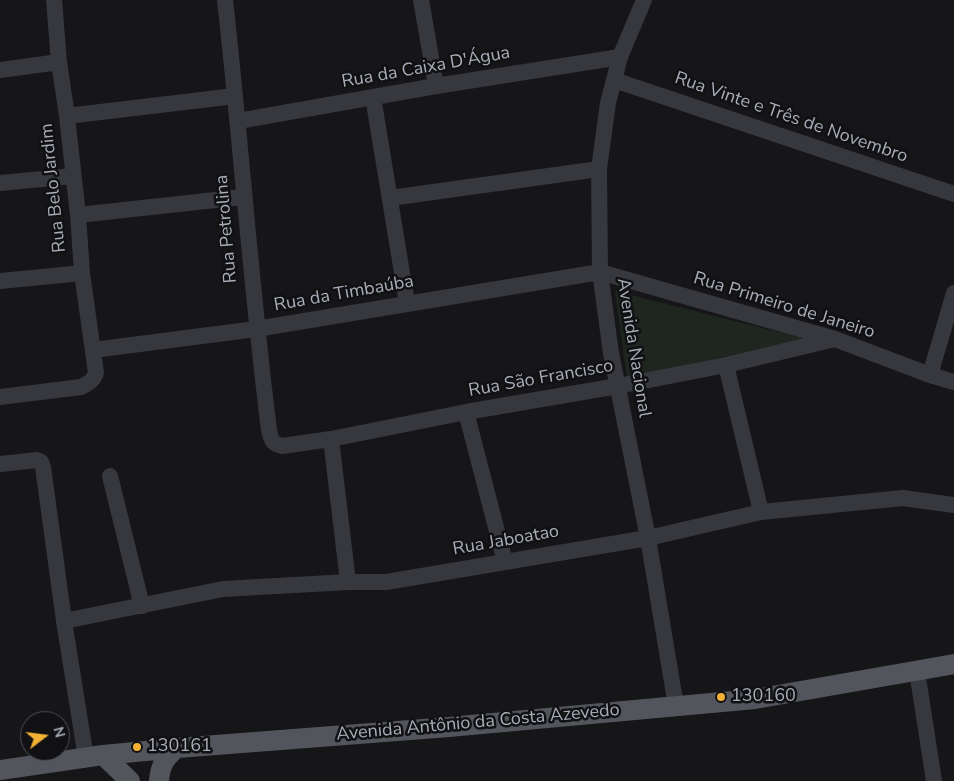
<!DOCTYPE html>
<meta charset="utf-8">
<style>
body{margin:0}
#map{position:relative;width:954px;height:781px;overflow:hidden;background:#161618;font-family:"Nunito Sans",sans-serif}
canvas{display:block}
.north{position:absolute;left:20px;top:711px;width:50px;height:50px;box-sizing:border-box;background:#111113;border:1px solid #4d4f55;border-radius:50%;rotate:75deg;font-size:14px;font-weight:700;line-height:20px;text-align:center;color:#a8adb8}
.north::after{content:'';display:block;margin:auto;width:18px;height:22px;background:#f2b134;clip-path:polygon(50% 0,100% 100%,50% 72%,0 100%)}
</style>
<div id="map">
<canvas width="954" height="781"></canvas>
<div class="north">N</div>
</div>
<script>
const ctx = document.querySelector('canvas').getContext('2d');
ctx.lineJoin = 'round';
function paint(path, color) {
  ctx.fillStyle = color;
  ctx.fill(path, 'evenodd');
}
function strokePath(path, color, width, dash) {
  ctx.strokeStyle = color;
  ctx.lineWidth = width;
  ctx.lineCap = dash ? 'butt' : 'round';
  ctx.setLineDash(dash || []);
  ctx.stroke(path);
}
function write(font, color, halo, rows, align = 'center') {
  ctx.font = font + ' "Nunito Sans",sans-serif';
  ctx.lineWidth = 5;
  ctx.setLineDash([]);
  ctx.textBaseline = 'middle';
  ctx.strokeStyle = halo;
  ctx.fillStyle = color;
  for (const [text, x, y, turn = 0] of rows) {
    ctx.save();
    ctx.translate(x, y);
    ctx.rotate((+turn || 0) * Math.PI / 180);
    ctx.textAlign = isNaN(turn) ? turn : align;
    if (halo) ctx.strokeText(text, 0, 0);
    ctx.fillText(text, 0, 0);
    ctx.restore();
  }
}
const green = new Path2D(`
 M 615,291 L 807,339 L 627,378 Z`);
const minor = new Path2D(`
 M 225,0 C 241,143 251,287 269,430 C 271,439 272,444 282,446 L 331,439 L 466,412 L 618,386 L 726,365 L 835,339
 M 421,0 L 436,86
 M 644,0 L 620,57 L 608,103 L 599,169 L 600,272 L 611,353 L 648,538 L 676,706
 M 0,70 L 59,62
 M 614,80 L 954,194
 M 373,97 L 407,303
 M 67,116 L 235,96
 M 238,121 L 436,86 L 620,57
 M 0,183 L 73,176
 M 390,198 L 599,169
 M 78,215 L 243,197
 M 0,281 L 82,273
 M 93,350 L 256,329 L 600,272 L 835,339 L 930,375 L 954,382
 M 726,365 L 761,512
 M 930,375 L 954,293
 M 0,397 L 81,387 C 89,383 93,381 96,373 L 82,273 L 78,215 L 67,116 L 59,62 L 54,0
 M 466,412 L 505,562
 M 331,439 L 348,582
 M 0,464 L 37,460 L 41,462 L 43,467 L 64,621 L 86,758
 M 110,476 L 142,606
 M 64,621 L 223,589 L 348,582 L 386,582 L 648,538 L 761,512 L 903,498 L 954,505
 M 917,671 L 934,781`);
const major = new Path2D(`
 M 103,755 L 130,781
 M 0,770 L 103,755 L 177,748 L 449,727 L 755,699 L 954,664
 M 159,781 C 160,766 165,757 177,748`);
const markers = [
 [721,697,5,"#f2b134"],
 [137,747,5,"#f2b134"]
];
const streetNames = [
 ["Rua da Caixa D'Água",426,68,-10],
 ["Rua Vinte e Três de Novembro",791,118,19],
 ["Rua Belo Jardim",54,188,-96],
 ["Rua Petrolina",227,229,-95],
 ["Rua da Timbaúba",344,294,-10],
 ["Rua Primeiro de Janeiro",784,306,17],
 ["Avenida Nacional",633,348,81],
 ["Rua São Francisco",541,379,-10],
 ["Rua Jaboatao",506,541,-10],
 ["Avenida Antônio da Costa Azevedo",478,723,-5]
];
const poiNames = [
 ["130160",731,697],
 ["130161",147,747]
];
paint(green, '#1e261f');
strokePath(minor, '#37383d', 16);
strokePath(major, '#53555c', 20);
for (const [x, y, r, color] of markers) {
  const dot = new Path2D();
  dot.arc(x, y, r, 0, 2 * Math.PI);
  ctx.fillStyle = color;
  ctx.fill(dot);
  strokePath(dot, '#111113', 2);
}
write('18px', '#a8adb8', '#111113', streetNames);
write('18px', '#a8adb8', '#111113', poiNames, 'left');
</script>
